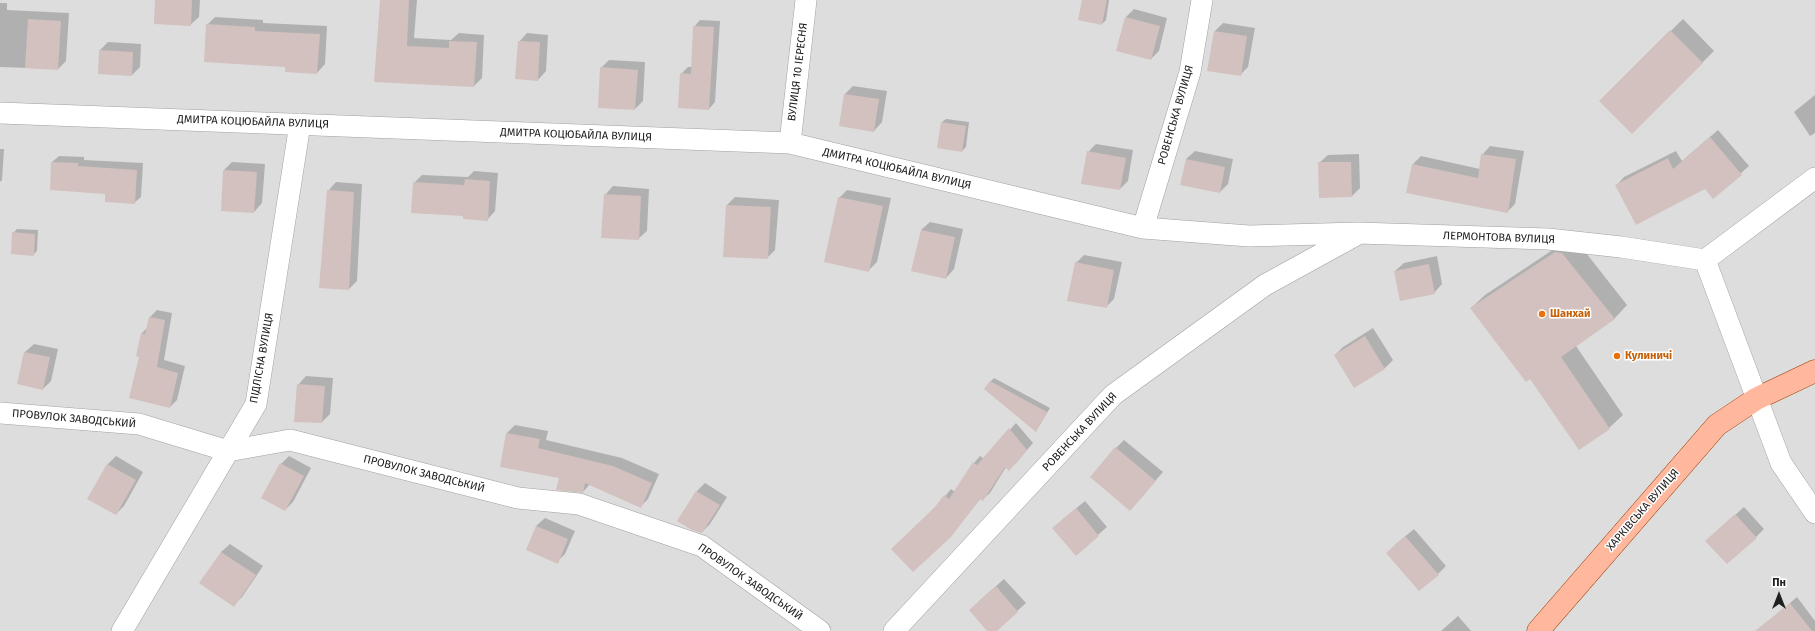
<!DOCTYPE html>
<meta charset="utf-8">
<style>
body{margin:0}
#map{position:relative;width:1815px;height:631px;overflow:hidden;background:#f1eae5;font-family:"Fira Sans",sans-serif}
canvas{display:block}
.north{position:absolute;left:1759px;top:575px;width:40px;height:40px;-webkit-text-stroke:3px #fff;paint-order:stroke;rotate:0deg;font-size:11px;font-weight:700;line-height:16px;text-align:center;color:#202020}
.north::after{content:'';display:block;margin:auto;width:14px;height:18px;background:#202020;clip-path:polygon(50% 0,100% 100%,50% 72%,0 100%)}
</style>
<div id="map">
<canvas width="1815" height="631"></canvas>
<div class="north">Пн</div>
</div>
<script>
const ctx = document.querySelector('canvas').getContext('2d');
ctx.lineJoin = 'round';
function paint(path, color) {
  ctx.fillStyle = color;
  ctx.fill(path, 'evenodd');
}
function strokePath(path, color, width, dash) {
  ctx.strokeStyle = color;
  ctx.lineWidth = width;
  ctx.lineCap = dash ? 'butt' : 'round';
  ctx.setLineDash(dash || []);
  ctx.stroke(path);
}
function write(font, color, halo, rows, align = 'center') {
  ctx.font = font + ' "Fira Sans",sans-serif';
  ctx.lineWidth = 3;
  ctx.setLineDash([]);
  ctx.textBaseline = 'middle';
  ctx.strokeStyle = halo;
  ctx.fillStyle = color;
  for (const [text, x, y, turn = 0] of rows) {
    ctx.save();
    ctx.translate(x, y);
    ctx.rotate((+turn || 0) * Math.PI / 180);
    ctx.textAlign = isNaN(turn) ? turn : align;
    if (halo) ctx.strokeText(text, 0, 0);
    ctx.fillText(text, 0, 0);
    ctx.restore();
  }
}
const residential = new Path2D(`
 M 0,0 L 1815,0 L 1815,631 L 0,631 Z`);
const shadow = new Path2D(`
 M 156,0 L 200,0 L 199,17 L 190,25 Z
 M 381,0 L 417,0 L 414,38 L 451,40 L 459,33 L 484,35 L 482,78 L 474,86 L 375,81 Z
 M 1083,0 L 1109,0 L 1106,20 L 1102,24 Z
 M 0,3 L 7,3 L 7,10 L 69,13 L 66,61 L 58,69 L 0,67 Z
 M 1134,9 L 1167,18 L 1159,51 L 1151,59 L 1126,17 Z
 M 215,17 L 263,20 L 263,23 L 327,26 L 325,64 L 317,73 L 286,66 L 207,25 Z
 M 1683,19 L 1714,51 L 1632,132 L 1600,101 Z
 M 700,20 L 720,21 L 715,102 L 709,109 L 681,74 L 688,67 L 692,67 L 694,27 Z
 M 1223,23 L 1255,28 L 1248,67 L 1240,75 L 1208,70 L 1215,31 Z
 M 527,33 L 548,35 L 546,71 L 538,80 L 519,42 Z
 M 108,42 L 141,44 L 140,67 L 132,75 L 100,50 Z
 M 609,60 L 645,62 L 643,101 L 635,109 L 601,68 Z
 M 853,86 L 887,91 L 882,122 L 874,131 L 845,94 Z
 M 1815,95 L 1815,133 L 1810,136 L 1794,112 Z
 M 946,119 L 969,122 L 966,147 L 962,151 L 942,122 Z
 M 1718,130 L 1749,166 L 1713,198 L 1705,188 L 1616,186 L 1624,177 L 1676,151 L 1682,161 Z
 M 1096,144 L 1133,150 L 1128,181 L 1120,189 L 1088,152 Z
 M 1490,146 L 1524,151 L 1515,204 L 1507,212 L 1413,164 L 1421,156 L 1480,169 L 1482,155 Z
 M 0,149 L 4,149 L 2,180 L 0,182 Z
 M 1195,151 L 1233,159 L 1228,184 L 1220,192 L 1186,159 Z
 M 1359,154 L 1360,188 L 1352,196 L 1319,163 L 1328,155 Z
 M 59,156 L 84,157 L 84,160 L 143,163 L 141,197 L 134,203 L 106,193 L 51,189 L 52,162 Z
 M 232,162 L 265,164 L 262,203 L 254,212 L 224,170 Z
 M 474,171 L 498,173 L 495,211 L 487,220 L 464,215 L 414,183 L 422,175 L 468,177 Z
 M 336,182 L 362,184 L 357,281 L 349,289 L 328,191 Z
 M 613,186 L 649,189 L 647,231 L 638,239 L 605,195 Z
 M 847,190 L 891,198 L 877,262 L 869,270 L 839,198 Z
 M 735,197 L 779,200 L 775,250 L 767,258 L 727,205 Z
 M 930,222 L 963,229 L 954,269 L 946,278 L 921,230 Z
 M 17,229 L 38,230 L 37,251 L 33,255 L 13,233 Z
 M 1569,239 L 1575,239 L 1627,305 L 1614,319 L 1576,346 L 1623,415 L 1609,428 L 1531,378 L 1471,308 L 1485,295 Z
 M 1084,255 L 1122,262 L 1114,299 L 1106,307 L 1076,263 Z
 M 1437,256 L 1442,284 L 1434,293 L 1395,271 L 1404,263 Z
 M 157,310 L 172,313 L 164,360 L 185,366 L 177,400 L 170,407 L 141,356 L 141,334 L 147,328 L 150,317 Z
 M 1373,328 L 1393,360 L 1385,368 L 1335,355 L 1343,347 Z
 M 34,344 L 58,349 L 51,381 L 43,389 L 19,383 L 25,352 Z
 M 306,376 L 333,378 L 330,414 L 322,422 L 295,421 L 298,385 Z
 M 994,378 L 1050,408 L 1036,431 L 990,382 Z
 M 1016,423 L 1033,443 L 1016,463 L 1006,467 L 990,493 L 983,499 L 981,498 L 950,536 L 937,506 L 951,489 L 955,492 L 974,463 L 980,456 L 984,459 Z
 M 515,425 L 548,431 L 546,440 L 622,458 L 659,474 L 648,499 L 640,507 L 590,484 L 583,492 L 560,477 L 501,466 L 507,433 Z
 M 1124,440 L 1163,472 L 1130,510 L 1116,448 Z
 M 116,456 L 143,472 L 124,506 L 116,514 L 89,499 L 108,464 Z
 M 289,456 L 311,468 L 293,502 L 285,510 L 281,464 Z
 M 705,483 L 727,497 L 710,524 L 702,532 L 679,521 L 697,491 Z
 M 1085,501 L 1107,527 L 1076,554 L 1062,520 Z
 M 1744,507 L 1764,529 L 1756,537 L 1715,533 Z
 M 545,518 L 575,531 L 565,554 L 557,562 L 536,526 Z
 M 1414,529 L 1446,566 L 1438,574 L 1395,545 Z
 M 230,544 L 263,566 L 242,597 L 234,605 L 221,552 Z
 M 1004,579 L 1026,603 L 995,631 L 988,631 L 978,602 Z
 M 1797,597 L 1815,621 L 1815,631 L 1777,631 L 1769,621 Z
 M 1458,616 L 1471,631 L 1441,631 Z`);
const building = new Path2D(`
 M 155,0 L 192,0 L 191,26 L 154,24 Z
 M 380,0 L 409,0 L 407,46 L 449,48 L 449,41 L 477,42 L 474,87 L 374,82 Z
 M 1082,0 L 1107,0 L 1102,25 L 1078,20 Z
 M 1125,17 L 1160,26 L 1151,60 L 1116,51 Z
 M 28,19 L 61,21 L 58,70 L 25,68 Z
 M 206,24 L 255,27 L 255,31 L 320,34 L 317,74 L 285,72 L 285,67 L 204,62 Z
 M 693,26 L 714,27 L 709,110 L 678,108 L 680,73 L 691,74 Z
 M 1670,30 L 1703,63 L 1632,134 L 1599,101 Z
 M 1214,31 L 1247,36 L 1241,76 L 1207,71 Z
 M 518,41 L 540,42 L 538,81 L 515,79 Z
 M 99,50 L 133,52 L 132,76 L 98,74 Z
 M 600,67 L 638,70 L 635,110 L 598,108 Z
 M 844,94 L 879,99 L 874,132 L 839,126 Z
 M 941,122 L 966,126 L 962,152 L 937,148 Z
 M 1710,137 L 1742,175 L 1713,199 L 1705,189 L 1636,225 L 1615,185 L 1668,158 L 1673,169 Z
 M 1087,151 L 1126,158 L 1120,190 L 1081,184 Z
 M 1481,154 L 1516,159 L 1508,213 L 1406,193 L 1412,164 L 1478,178 Z
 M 1186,159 L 1225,167 L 1220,193 L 1180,185 Z
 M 51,162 L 78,163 L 78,166 L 137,170 L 135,204 L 105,202 L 105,194 L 50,190 Z
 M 1318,162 L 1351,162 L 1352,197 L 1319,198 Z
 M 223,170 L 257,172 L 254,213 L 221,211 Z
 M 465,179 L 490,181 L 488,221 L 463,219 L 463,216 L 411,213 L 413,182 L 464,185 Z
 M 327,190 L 354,192 L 349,290 L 319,288 Z
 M 604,194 L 641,196 L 639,240 L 601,238 Z
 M 838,197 L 883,206 L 869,272 L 824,262 Z
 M 726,205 L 771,207 L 768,259 L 723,257 Z
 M 921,230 L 955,237 L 946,279 L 911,271 Z
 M 12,232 L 35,234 L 34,256 L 11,254 Z
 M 1555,252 L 1562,253 L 1615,319 L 1561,357 L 1610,429 L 1579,450 L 1530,379 L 1526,382 L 1470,308 Z
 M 1075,262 L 1114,270 L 1107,308 L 1067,301 Z
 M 1429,264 L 1435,294 L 1400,301 L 1394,271 Z
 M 149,317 L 165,320 L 157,367 L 178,373 L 170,408 L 129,398 L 139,357 L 136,356 L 141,333 L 145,334 Z
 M 1365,336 L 1385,369 L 1354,388 L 1334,355 Z
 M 24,352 L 50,357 L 43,390 L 17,384 Z
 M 990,381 L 1047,412 L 1036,432 L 984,389 Z
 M 297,384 L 325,386 L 322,423 L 294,422 Z
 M 1009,428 L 1027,450 L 1009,471 L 1005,467 L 983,501 L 980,499 L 951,537 L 913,572 L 891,549 L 935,507 L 944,495 L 949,499 L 973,462 L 977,465 Z
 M 506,433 L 540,439 L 538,448 L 613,466 L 652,483 L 641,508 L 585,483 L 583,493 L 556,490 L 559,478 L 500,467 Z
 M 1115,447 L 1156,481 L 1130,511 L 1090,477 Z
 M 280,463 L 304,476 L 285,511 L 261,498 Z
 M 107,464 L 136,480 L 116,515 L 87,499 Z
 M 696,491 L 720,505 L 702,533 L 692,530 L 677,521 Z
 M 1076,508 L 1099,536 L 1076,556 L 1052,528 Z
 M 1735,514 L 1757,538 L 1727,564 L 1705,541 Z
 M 536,526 L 568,539 L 558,564 L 526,550 Z
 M 1405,536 L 1439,575 L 1419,591 L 1386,553 Z
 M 221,552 L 256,575 L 234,607 L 199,583 Z
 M 996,586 L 1018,612 L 997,631 L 987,631 L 969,610 Z
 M 1790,603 L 1812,631 L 1755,631 Z`);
const street = new Path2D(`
 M 0,113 L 790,143 L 1143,228 L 1249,236 L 1358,233 L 1548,239 L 1621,247 L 1705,260 L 1781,463 L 1815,513
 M 790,143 L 806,0
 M 1143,228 L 1190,72 L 1202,0
 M 1705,260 L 1815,178
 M 0,413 L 139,424 L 228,451 L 290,440 L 518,498 L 579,504 L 702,546 L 820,631
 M 122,631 L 256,404 L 300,124
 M 894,631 L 1113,395 L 1265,285 L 1356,235`);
const primary = new Path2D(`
 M 1538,631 L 1717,425 L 1756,399 L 1815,371`);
const markers = [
 [1542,314,4,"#e8710a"],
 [1617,356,4,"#e8710a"]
];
const streetNames = [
 ["ВУЛИЦЯ 10 ІЕРЕСНЯ",798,72,-83],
 ["РОВЕНСЬКА ВУЛИЦЯ",1176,115,-74],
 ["ДМИТРА КОЦЮБАЙЛА ВУЛИЦЯ",253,122,2],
 ["ДМИТРА КОЦЮБАЙЛА ВУЛИЦЯ",576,135,2],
 ["ДМИТРА КОЦЮБАЙЛА ВУЛИЦЯ",897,169,13],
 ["ЛЕРМОНТОВА ВУЛИЦЯ",1499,238,2],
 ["ПІДЛІСНА ВУЛИЦЯ",262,358,-80],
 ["ПРОВУЛОК ЗАВОДСЬКИЙ",74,419,5],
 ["РОВЕНСЬКА ВУЛИЦЯ",1080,432,-47],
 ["ПРОВУЛОК ЗАВОДСЬКИЙ",424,474,14],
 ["ХАРКІВСЬКА ВУЛИЦЯ",1643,510,-49],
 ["ПРОВУЛОК ЗАВОДСЬКИЙ",750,582,35]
];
const foodNames = [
 ["Шанхай",1550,314],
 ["Кулиничі",1625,356]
];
paint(residential, '#dedddd');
paint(shadow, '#0003');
paint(building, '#d2c1be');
strokePath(street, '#a1a1a1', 22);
strokePath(primary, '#9c3b00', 23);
strokePath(street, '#fff', 21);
strokePath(primary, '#ffb89d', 22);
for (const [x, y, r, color] of markers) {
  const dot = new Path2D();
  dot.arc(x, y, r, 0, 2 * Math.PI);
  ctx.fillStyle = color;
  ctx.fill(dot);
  strokePath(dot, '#fff', 1.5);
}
write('11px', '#202020', '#fff', streetNames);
write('bold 11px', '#c56008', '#fff', foodNames, 'left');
</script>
